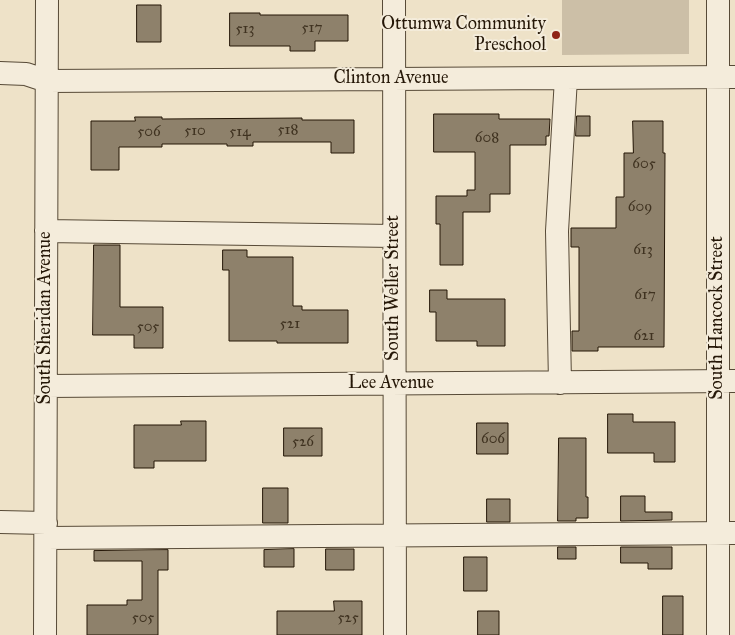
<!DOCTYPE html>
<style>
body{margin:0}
canvas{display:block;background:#eee2c8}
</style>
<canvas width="735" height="635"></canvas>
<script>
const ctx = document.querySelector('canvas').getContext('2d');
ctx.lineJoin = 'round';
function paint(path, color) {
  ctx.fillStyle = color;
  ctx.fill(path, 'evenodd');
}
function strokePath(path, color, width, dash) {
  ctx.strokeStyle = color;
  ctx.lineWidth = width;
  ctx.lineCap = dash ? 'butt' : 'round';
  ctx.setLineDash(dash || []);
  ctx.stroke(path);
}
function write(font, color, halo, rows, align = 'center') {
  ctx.font = font + ' "IM FELL Great Primer",serif';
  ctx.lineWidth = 4;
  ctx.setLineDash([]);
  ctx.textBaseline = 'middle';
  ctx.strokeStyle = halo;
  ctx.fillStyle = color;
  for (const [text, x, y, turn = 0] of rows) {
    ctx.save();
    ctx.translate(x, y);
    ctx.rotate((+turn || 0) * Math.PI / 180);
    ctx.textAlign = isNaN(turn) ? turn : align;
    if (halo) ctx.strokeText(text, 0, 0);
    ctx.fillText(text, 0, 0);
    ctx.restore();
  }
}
const green = new Path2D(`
 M 562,0 L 689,0 L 689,54 L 562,55 Z`);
const building = new Path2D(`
 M 137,5 L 161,5 L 161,42 L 137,42 Z
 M 230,13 L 260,13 L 260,15 L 348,15 L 348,41 L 315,41 L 315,51 L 290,51 L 290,46 L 230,46 Z
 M 434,114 L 499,114 L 499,119 L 550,119 L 549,136 L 546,136 L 546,145 L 510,145 L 510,194 L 490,194 L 490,212 L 463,212 L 463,265 L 440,265 L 440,224 L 436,224 L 436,196 L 467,196 L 467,190 L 475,190 L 475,152 L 434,152 Z
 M 577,116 L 590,116 L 590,136 L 576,136 Z
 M 135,117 L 162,117 L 162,119 L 302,118 L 302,120 L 354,120 L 354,153 L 331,153 L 331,142 L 253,142 L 253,146 L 227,146 L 227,144 L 162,144 L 162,147 L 119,147 L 119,170 L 91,170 L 91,121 L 135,121 Z
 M 633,121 L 663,121 L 663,153 L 665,153 L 664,347 L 598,347 L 598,351 L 572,351 L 572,331 L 579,331 L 579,247 L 571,247 L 571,228 L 616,228 L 616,197 L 624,197 L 624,153 L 633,153 Z
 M 94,245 L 120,245 L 120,307 L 163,307 L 163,348 L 134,348 L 134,335 L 93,335 Z
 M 223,250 L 247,250 L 247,257 L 293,257 L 293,306 L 302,306 L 302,310 L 348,310 L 348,343 L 277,343 L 277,341 L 229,341 L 229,270 L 223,270 Z
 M 430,290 L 447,290 L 447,299 L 505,299 L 505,346 L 477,346 L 477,341 L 436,341 L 436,312 L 430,312 Z
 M 608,414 L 633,414 L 633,422 L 675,422 L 675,462 L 654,462 L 654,453 L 608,453 Z
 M 181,421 L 206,421 L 206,461 L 154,461 L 154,468 L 134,468 L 134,425 L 181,425 Z
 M 477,423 L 508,423 L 508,454 L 477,454 Z
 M 284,428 L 322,428 L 322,456 L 284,456 Z
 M 559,438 L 586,438 L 586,497 L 588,497 L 588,518 L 576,518 L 576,521 L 558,521 Z
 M 263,488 L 288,488 L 288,523 L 263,523 Z
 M 621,496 L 645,496 L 645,512 L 672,512 L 672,520 L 621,521 Z
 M 487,499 L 510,499 L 510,522 L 487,522 Z
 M 558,547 L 576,547 L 576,559 L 558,559 Z
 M 621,547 L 672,547 L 672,569 L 648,569 L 648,563 L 621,563 Z
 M 294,549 L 294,567 L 264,567 L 264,550 Z
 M 326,549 L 354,549 L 354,570 L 326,570 Z
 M 168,550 L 168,570 L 158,570 L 158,635 L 87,635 L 87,605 L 127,605 L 127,600 L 142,600 L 142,561 L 94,561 L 94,551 Z
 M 464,557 L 487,557 L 487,591 L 464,591 Z
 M 663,596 L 683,596 L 683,635 L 663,635 Z
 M 334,601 L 362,601 L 362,635 L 277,635 L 277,611 L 334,611 Z
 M 478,611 L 499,611 L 499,635 L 478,635 Z`);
const minor = new Path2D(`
 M 394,0 L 395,635
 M 0,73 L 26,74 L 47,81 L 735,77
 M 46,231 L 394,236
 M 560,383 L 557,231 L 566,78
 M 46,386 L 735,381
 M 0,522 L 46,523
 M 46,538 L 735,533
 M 45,635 L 47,0
 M 718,635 L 718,0`);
const markers = [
 [556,35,5,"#8f2418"]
];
const numberNames = [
 ["517",312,28],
 ["513",245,29],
 ["518",288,130],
 ["510",195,131],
 ["506",149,132],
 ["514",240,132],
 ["608",487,138],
 ["605",644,164],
 ["609",640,207],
 ["613",643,250],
 ["617",645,295],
 ["521",290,324],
 ["505",148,327],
 ["621",644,336],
 ["606",493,439],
 ["526",303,442],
 ["505",143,618],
 ["525",348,618]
];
const poiNames = [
 ["Ottumwa Community",546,25],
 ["Preschool",546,46]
];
const streetNames = [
 ["Clinton Avenue",391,79],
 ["South Weller Street",394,288,-90],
 ["South Sheridan Avenue",46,318,-90],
 ["South Hancock Street",718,318,-90],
 ["Lee Avenue",391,384]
];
paint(green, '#ccbfa7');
paint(building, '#8e816b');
strokePath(building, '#251707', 1);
strokePath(minor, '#574a37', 24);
strokePath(minor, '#f4ecdb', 22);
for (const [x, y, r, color] of markers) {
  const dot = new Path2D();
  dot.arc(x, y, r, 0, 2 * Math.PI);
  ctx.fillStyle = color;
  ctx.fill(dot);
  strokePath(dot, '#f4ecdb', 2);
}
write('15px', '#3f3220', null, numberNames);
write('18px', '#251707', '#f4ecdb', poiNames, 'right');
write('18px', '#251707', '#f4ecdb', streetNames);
</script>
